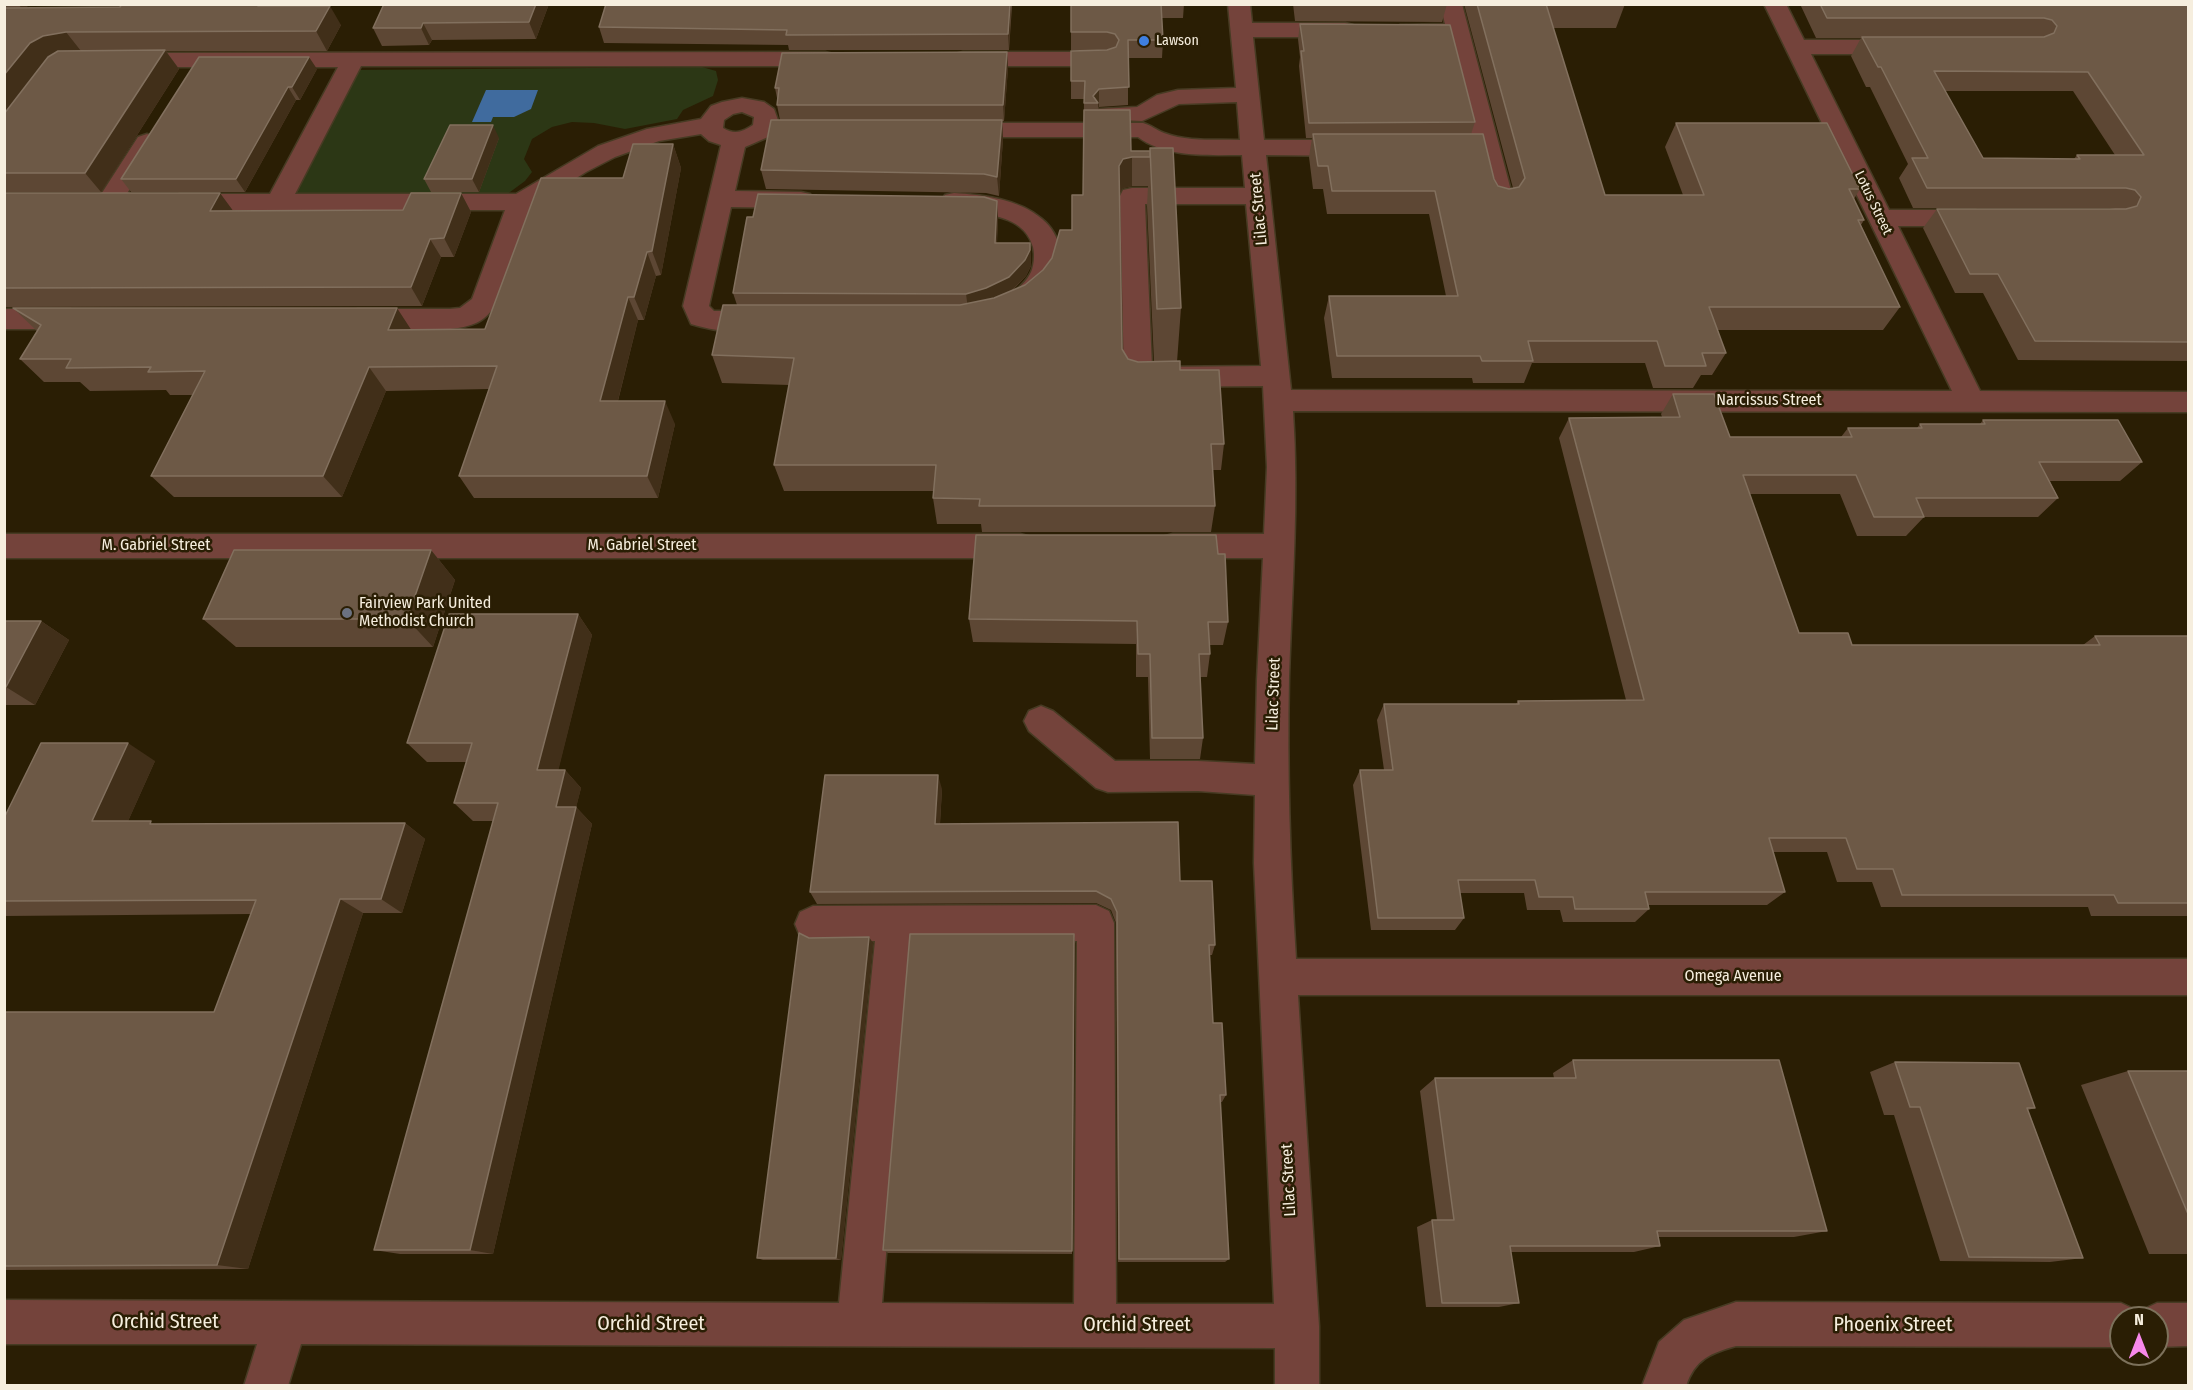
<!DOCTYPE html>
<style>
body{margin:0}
#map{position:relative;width:2193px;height:1390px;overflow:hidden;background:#2a1e04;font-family:"Fira Sans Condensed",sans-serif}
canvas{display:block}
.frame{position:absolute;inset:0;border:6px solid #f6eede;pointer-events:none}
.north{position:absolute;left:2109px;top:1306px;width:60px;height:60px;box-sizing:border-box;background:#2a1e04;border:2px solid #7c715b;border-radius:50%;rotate:0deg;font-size:16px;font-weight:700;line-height:24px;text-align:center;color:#f6eede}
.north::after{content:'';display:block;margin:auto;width:21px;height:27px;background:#f788eb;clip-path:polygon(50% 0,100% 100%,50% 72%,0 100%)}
</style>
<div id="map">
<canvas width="2193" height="1390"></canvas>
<div class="frame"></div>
<div class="north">N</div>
</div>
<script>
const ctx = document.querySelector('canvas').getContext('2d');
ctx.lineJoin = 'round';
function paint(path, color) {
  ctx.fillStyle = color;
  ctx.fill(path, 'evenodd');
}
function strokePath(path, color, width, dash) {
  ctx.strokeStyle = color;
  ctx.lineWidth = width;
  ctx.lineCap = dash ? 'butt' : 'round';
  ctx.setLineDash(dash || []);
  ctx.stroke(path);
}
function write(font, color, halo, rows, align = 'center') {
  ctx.font = font + ' "Fira Sans Condensed",sans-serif';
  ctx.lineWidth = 5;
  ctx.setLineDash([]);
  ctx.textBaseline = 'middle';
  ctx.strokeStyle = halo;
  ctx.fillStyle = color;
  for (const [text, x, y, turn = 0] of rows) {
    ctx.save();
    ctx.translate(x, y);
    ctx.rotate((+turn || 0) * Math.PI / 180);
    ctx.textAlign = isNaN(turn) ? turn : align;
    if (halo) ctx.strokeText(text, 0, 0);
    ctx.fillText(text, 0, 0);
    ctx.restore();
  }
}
const green = new Path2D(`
 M 702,67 L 716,71 L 718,80 L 713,96 L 683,110 L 677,119 L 625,129 L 594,123 L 572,122 L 552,127 L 532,139 L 524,159 L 532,172 L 525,181 L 506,195 L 291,193 L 356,70 Z`);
const water = new Path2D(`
 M 486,90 L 538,90 L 531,109 L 514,117 L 493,117 L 491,122 L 472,122 Z`);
const minor = new Path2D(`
 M 1228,4 L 1250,4 L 1252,23 L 1345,23 L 1353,25 L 1356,30 L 1353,35 L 1345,37 L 1253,37 L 1264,140 L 1354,140 L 1363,143 L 1366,148 L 1363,153 L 1354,156 L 1266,155 L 1291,390 L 1952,391 L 1764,4 L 1786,4 L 1804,40 L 1899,40 L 1907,42 L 1910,47 L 1907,52 L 1899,54 L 1811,54 L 1889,210 L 1975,210 L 1984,212 L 1988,218 L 1984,224 L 1975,226 L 1898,226 L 1980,391 L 2188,392 L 2188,412 L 1293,411 C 1299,500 1292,588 1289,677 C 1287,771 1290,865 1296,959 L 2188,959 L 2188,995 L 1298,995 L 1319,1326 L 1319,1386 L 1275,1386 L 1275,1348 L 301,1344 L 288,1386 L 244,1386 L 257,1344 L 4,1344 L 4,1300 L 839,1303 L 875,941 L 813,942 L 800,936 L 795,924 L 800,912 L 813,906 L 1096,905 L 1109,911 L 1114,923 L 1116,1304 L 1274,1304 L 1254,863 L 1255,795 L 1198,791 L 1108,792 L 1096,788 L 1029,731 L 1024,721 L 1029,711 L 1041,706 L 1053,711 L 1115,761 L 1198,761 L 1255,764 L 1257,680 L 1263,558 L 1173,558 L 1162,555 L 1158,546 L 1162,537 L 1173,534 L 1264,534 L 1267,467 L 1263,386 L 1138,387 L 1128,384 L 1124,377 L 1120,196 L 1123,190 L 1132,188 L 1245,188 L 1242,155 C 1208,155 1166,158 1138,137 L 959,137 L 951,135 L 947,130 L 951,125 L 959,123 L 1143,123 C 1151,125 1156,130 1164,133 C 1188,142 1215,139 1240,140 L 1237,102 L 1179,104 L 1142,121 L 1099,119 L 1095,114 L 1099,109 L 1137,107 L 1157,95 L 1178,90 L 1236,88 ZM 1145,204 L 1246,204 L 1261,366 L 1152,367 ZM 912,941 L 1077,941 L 1074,1304 L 882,1303 Z
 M 1440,4 L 1462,4 L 1514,202 L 1510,208 L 1501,210 L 1492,208 L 1488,202 L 1448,38 L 1400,35 L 1397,30 L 1400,25 L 1445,24 Z
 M 825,52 L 833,54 L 836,59 L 833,64 L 825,66 L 361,66 L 295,194 L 516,194 L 598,146 L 647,129 L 701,119 L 711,106 L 722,102 L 742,98 L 764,102 L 774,109 L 779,123 L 823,125 L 827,130 L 823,135 L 815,137 L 768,137 L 745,147 L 735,191 L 801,192 L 810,194 L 814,200 L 810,206 L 801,208 L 731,207 L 709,306 L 714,311 L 764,311 L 774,314 L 777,321 L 774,328 C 748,335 717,332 691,324 L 683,306 L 721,145 L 709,141 L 701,134 L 659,141 L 615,157 L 586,172 L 532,206 L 496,304 C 492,311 484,320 476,323 C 450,335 388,329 358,329 L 348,326 L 345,319 L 348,312 L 358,309 L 450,309 L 460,308 L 472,299 L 505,210 L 180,210 L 171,208 L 167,202 L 171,196 L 180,194 L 270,194 L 338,67 L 126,67 L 118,65 L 115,60 L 118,55 L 126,53 ZM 742,112 L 754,117 L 753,125 C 743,132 734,135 723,128 L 724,120 L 733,114 Z
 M 963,52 L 1106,52 L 1114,54 L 1117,59 L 1114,64 L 1106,66 L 963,66 L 955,64 L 952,59 L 955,54 Z
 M 147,134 L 156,137 L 159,142 L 118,208 L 109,210 L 100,208 L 96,202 L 100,196 L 138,137 Z
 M 954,193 C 983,195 1019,199 1042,219 C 1051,226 1059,239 1060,251 C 1064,277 1038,317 1010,309 L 1006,302 C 1012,291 1024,286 1030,274 C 1034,267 1035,255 1033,247 C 1023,210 974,215 945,207 L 941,201 L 945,195 Z
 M 4,309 L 70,309 L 80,312 L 83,319 L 80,326 L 70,329 L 4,329 Z
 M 4,534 L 1020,534 L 1031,537 L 1035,546 L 1031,555 L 1020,558 L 4,558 Z
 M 1736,1302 L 2121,1303 L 2136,1310 L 2139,1316 L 2142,1310 L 2157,1303 L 2188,1303 L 2188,1346 L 2157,1347 L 2157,1318 L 2121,1318 L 2121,1347 L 1736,1346 C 1711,1353 1695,1359 1686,1386 L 1642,1386 L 1659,1342 L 1684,1320 Z`);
const wall = new Path2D(`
 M 4,4 L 29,4 L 26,8 L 282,4 L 281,6 L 341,25 L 327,51 L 166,51 L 179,69 L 101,192 L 4,192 Z
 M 549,4 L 536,39 L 432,40 L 429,45 L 382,46 L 373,28 Z
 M 606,4 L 1011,4 L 1012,6 L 1009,50 L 789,50 L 788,45 L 604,43 L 599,27 Z
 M 1071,4 L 1184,4 L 1183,18 L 1162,18 L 1163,40 L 1162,58 L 1128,58 L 1128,105 L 1099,107 L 1098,110 L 1131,151 L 1150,151 L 1181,308 L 1177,362 L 1180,370 L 1224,444 L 1221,470 L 1212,470 L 1215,506 L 1211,532 L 982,532 L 981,524 L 937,524 L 933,498 L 933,491 L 784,491 L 774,465 L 789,385 L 722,383 L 712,355 L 737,305 L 733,293 L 998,217 L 997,243 L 1030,243 L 1031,266 L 1026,276 L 1012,291 L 1025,285 L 1043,270 L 1072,230 L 1083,195 L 1084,99 L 1071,99 L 1071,51 L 1108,50 L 1071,50 ZM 1132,186 L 1148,186 L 1147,206 L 1154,362 L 1138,362 L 1128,359 L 1122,349 L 1119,193 L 1123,188 Z
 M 1293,4 L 1447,4 L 1442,22 L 1295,21 Z
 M 1464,4 L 1625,4 L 1616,28 L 1553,28 L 1605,195 L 1683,195 L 1665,147 L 1676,123 L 1860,189 L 1854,199 L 1864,220 L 1861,225 L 1900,307 L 1883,330 L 1717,330 L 1726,353 L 1712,375 L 1701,375 L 1693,388 L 1653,388 L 1645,363 L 1532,363 L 1524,383 L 1473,383 L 1472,378 L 1332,378 L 1324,318 L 1329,296 L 1446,296 L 1429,214 L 1327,214 L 1323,189 L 1313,189 L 1309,157 L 1312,138 L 1306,138 L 1299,66 L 1300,57 L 1298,39 L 1300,24 L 1475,122 L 1471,134 L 1494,179 L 1498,186 L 1509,189 L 1513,188 Z
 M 1800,4 L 2188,4 L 2188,361 L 2018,360 L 1983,293 L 1955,293 L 1923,228 L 1937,209 L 2115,209 L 2109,208 L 1913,208 L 1899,178 L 1908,164 L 1870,87 L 1866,87 L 1851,56 L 1861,38 L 1816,38 ZM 1945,91 L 2073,91 L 2115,155 L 2077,155 L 2074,159 L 1983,158 Z
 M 1007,52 L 1008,68 L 1004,121 L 1002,121 L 1003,139 L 999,196 L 986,193 L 766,189 L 761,170 L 780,120 L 777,105 L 777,98 L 775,88 Z
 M 317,69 L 300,100 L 296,100 L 245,192 L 131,192 L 121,179 Z
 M 499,138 L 479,192 L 431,192 L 424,179 Z
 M 673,144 L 681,168 L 661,275 L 656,276 L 644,320 L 638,320 L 618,401 L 675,424 L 658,498 L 474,498 L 459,476 L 489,389 L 386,391 L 342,497 L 174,497 L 151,476 L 193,395 L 170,395 L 166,390 L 90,391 L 80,382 L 44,382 L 20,359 L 37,331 L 13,308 L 411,330 L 485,329 L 623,178 Z
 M 4,193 L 233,211 L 403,210 L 461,193 L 471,212 L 454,257 L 441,257 L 422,306 L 4,307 Z
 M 1673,394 L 1730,437 L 1841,437 L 1848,428 L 1917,428 L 1920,424 L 1980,424 L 1983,420 L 2142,462 L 2120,481 L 2050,481 L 2058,498 L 2038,517 L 1924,517 L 1906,536 L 1857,536 L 1840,494 L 1750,494 L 1799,633 L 1852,645 L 2083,645 L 2095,636 L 2188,636 L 2188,916 L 2091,916 L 2088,907 L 1881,907 L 1872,882 L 1837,882 L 1827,852 L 1773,852 L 1785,892 L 1767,905 L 1648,905 L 1649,909 L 1635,922 L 1563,922 L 1560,910 L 1527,910 L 1524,893 L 1460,893 L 1464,918 L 1455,930 L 1371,930 L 1353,785 L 1360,770 L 1384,770 L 1377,720 L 1384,704 L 1516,704 L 1518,701 L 1626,700 L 1559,438 L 1569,418 L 1662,417 L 1661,414 Z
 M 431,550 L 455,580 L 433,647 L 236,647 L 203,619 Z
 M 1218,554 L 1228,622 L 1223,645 L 1210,645 L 1210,654 L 1207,677 L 1200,677 L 1203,738 L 1200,759 L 1150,759 L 1148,677 L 1136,677 L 1136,644 L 973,642 L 969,619 Z
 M 578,614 L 592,635 L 558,770 L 565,770 L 581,788 L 576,807 L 592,824 L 493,1254 L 400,1254 L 374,1250 L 493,821 L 473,821 L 454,803 L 466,762 L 427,762 L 407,743 Z
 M 4,621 L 41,621 L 69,640 L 35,705 L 4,705 Z
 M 155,761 L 128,821 L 155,824 L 405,823 L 425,839 L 402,913 L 363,913 L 248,1269 L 4,1270 L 4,1012 L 214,1012 L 251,914 L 4,916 L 4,818 Z
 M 942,789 L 940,824 L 1180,881 L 1215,945 L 1212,955 L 1210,955 L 1213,1023 L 1226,1095 L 1222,1102 L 1220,1102 L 1229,1259 L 1225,1262 L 1118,1262 L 1116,923 L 1111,910 L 1096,903 L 817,904 L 810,892 Z
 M 1074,934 L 1072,1254 L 888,1253 L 883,1250 Z
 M 809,938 L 873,943 L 841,1260 L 763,1260 L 757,1258 Z
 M 1573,1060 L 1827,1231 L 1794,1237 L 1658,1237 L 1660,1246 L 1634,1252 L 1511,1252 L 1519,1303 L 1499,1307 L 1426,1307 L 1417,1227 L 1432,1220 L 1437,1220 L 1420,1091 L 1435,1078 L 1554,1078 L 1553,1073 Z
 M 1895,1062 L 2035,1108 L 2028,1110 L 2083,1258 L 2050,1262 L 1940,1261 L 1894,1115 L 1884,1115 L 1870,1072 Z
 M 2128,1071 L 2188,1071 L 2188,1254 L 2149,1254 L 2081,1085 Z`);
const shadedWall = new Path2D(`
 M 18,4 L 29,4 L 24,11 Z
 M 259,4 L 282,4 L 270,25 L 258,6 Z
 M 536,4 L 549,4 L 536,39 L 529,22 Z
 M 1010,4 L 1011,4 L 1009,50 L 1008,34 Z
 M 330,6 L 341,25 L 327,51 L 316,31 Z
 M 423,23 L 432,40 L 429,45 L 421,28 Z
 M 66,32 L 81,51 L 4,115 L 4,75 L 30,43 L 43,36 Z
 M 165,50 L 179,69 L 101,192 L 85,173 Z
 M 1007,52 L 1008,68 L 1004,121 L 1003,105 Z
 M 309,57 L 317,69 L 300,100 L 292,87 Z
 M 288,87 L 296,100 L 245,192 L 236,179 Z
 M 1099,89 L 1099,107 L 1098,108 L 1098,103 L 1093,96 Z
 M 1002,120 L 1003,139 L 999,196 L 997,177 Z
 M 493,125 L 499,138 L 479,192 L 472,179 Z
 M 673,144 L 681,168 L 661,275 L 652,251 Z
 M 1132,157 L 1132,186 L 1123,188 L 1118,195 L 1119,166 L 1123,159 Z
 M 220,193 L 234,212 L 210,211 Z
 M 461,193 L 471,212 L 454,257 L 444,238 Z
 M 997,201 L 998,217 L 996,259 L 995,243 Z
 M 430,239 L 441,257 L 422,306 L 411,287 Z
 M 1030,243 L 1031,266 L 1026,276 L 1010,292 L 968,309 L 966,294 Z
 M 647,252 L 656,276 L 644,320 L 634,297 Z
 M 628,297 L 638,320 L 612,424 L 600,401 Z
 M 397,308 L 412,331 L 388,330 Z
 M 369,367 L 386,391 L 342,497 L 323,476 Z
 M 665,401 L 675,424 L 658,498 L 647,476 Z
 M 431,550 L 455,580 L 433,647 L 407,619 Z
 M 578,614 L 592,635 L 554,788 L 537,770 Z
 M 41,621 L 69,640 L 35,705 L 6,687 Z
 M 128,743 L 155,761 L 121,837 L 92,821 Z
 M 565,770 L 581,788 L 572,824 L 556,807 Z
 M 938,775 L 942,789 L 939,837 L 935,824 Z
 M 576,807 L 592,824 L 493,1254 L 470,1250 Z
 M 405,823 L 425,839 L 402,913 L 381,899 Z
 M 340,899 L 363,913 L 248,1269 L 217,1265 Z
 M 1074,934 L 1075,943 L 1072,1254 L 1072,1251 Z
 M 869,937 L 873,943 L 841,1260 L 836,1258 Z`);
const building = new Path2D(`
 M 122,4 L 259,4 L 258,6 L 330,6 L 316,31 L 66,32 L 43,36 L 30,43 L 4,75 L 4,8 L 120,7 Z
 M 384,4 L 536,4 L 529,22 L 423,23 L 421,28 L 373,28 Z
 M 606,4 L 1010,4 L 1008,34 L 786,35 L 787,30 L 599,27 Z
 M 1071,4 L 1161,4 L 1163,40 L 1128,40 L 1129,87 L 1099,89 L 1093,96 L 1098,103 L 1084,103 L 1085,81 L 1071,81 L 1071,51 L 1107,50 L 1116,47 L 1119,40 L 1115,34 L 1107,32 L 1071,32 Z
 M 1477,4 L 1546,4 L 1605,195 L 1704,195 L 1676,123 L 1827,123 L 1860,189 L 1849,189 L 1864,220 L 1858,220 L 1900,307 L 1709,307 L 1726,353 L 1702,353 L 1706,366 L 1665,366 L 1657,341 L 1528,341 L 1533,361 L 1482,361 L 1480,356 L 1337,356 L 1329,296 L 1458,296 L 1435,191 L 1332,191 L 1328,166 L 1318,166 L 1313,134 L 1483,134 L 1494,179 L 1498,186 L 1509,189 L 1519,187 L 1525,178 Z
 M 1820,4 L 2188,4 L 2188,342 L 2035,341 L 1998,274 L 1970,274 L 1937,209 L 2126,209 L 2137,206 L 2141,197 L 2135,190 L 2126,188 L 1927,188 L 1912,158 L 1928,158 L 1881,67 L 1878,67 L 1862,37 L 2044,37 L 2054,33 L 2057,26 L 2052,20 L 2044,18 L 1827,18 ZM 1934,71 L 2088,72 L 2144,155 L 2077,155 L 2080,159 L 1983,158 Z
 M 1300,24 L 1450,25 L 1475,122 L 1309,123 L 1301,51 L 1304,51 Z
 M 165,50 L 85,173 L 4,173 L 4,114 L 48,57 L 58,51 Z
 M 1007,52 L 1003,105 L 777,105 L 779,88 L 775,88 L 782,53 Z
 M 199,57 L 309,57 L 292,87 L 288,87 L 236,179 L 121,179 Z
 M 1084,110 L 1130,110 L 1131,151 L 1150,151 L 1150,157 L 1132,157 L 1123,159 L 1119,166 L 1122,349 L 1128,359 L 1138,362 L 1180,361 L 1180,370 L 1219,370 L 1224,444 L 1211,444 L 1215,506 L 979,506 L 980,499 L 933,498 L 936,465 L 774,465 L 794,358 L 712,355 L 723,305 L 960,305 L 994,298 L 1025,285 L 1043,270 L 1052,258 L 1060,230 L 1072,230 L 1072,195 L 1083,195 Z
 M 771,120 L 1002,120 L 997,177 L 984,174 L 761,170 Z
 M 450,125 L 493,125 L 472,179 L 424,179 Z
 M 633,144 L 673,144 L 652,251 L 647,252 L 634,297 L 628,297 L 600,401 L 665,401 L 647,476 L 459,476 L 497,366 L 369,367 L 323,476 L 151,476 L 205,371 L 148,372 L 151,367 L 66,368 L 71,359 L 20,359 L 41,325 L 13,308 L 397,308 L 388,330 L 485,329 L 541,178 L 623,178 Z
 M 1150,148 L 1173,148 L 1181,308 L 1157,309 Z
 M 4,193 L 220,193 L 210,211 L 403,210 L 411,193 L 461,193 L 444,238 L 430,239 L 411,287 L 4,288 Z
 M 758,194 L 984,197 L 997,201 L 995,243 L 1030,243 L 1030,250 L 1025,260 L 1009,277 L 986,288 L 966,294 L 733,293 L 747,217 L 753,217 Z
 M 1673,394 L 1714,394 L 1730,437 L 1852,437 L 1848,428 L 1922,428 L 1920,424 L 1985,424 L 1983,420 L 2118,420 L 2142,462 L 2039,462 L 2058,498 L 1916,498 L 1924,517 L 1874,517 L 1856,475 L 1743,475 L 1799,633 L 1848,633 L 1852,645 L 2100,645 L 2095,636 L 2188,636 L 2188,903 L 2118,903 L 2114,895 L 1902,895 L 1893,869 L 1857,869 L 1846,838 L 1769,838 L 1785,892 L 1645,892 L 1649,909 L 1575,909 L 1573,897 L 1539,897 L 1535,880 L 1458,880 L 1464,918 L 1378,918 L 1360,770 L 1393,770 L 1384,704 L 1519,704 L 1518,701 L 1644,700 L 1569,418 L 1680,417 Z
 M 976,535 L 1216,535 L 1218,554 L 1225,554 L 1228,622 L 1208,622 L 1210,654 L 1199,654 L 1203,738 L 1152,738 L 1150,654 L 1138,654 L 1137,621 L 969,619 Z
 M 234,550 L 431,550 L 407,619 L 203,619 Z
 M 449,614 L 578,614 L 537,770 L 565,770 L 556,807 L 576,807 L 470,1250 L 374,1250 L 498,803 L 454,803 L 472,743 L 407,743 Z
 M 4,621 L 41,621 L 6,687 L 4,687 Z
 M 41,743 L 128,743 L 92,821 L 151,821 L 150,824 L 405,823 L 381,899 L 340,899 L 217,1265 L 4,1266 L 4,1012 L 214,1012 L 256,900 L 4,901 L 4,818 Z
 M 825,775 L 938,775 L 935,824 L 1178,822 L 1180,881 L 1212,881 L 1215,945 L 1209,945 L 1213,1023 L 1222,1023 L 1226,1095 L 1220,1095 L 1229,1259 L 1119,1259 L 1117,912 L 1111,899 L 1096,891 L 810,892 Z
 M 799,933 L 809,938 L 869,937 L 836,1258 L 757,1258 Z
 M 910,934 L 1074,934 L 1072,1251 L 883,1250 Z
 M 1573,1060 L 1779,1060 L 1827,1231 L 1657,1231 L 1660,1246 L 1510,1246 L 1519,1303 L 1442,1303 L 1432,1220 L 1454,1220 L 1435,1078 L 1576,1078 Z
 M 1895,1062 L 2019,1063 L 2035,1108 L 2027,1108 L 2083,1258 L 1969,1257 L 1920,1107 L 1910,1107 Z
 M 2128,1071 L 2188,1071 L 2188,1214 Z`);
const markers = [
 [1144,41,6,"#3f7fe0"],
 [347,613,6,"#6b7280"]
];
const farPoinames = [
 ["Lawson",1156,41]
];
const farStreetnames = [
 ["Lotus Street",1873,203,64]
];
const streetNames = [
 ["Lilac Street",1259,209,-95],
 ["Narcissus Street",1769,401],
 ["M. Gabriel Street",156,546],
 ["M. Gabriel Street",642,546],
 ["Lilac Street",1274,694,-88],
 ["Omega Avenue",1733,977],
 ["Lilac Street",1289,1180,-93]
];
const poiNames = [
 ["Fairview Park United",359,604],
 ["Methodist Church",359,622]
];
const nearStreetnames = [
 ["Orchid Street",165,1322],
 ["Orchid Street",651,1324],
 ["Orchid Street",1137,1325],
 ["Phoenix Street",1893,1325]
];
paint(green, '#2c3715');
paint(water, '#406b9e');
strokePath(minor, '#473b23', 3);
paint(minor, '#74433b');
paint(wall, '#5d4734');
paint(shadedWall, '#412f19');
paint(building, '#6d5946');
strokePath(building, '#82705e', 1.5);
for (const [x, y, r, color] of markers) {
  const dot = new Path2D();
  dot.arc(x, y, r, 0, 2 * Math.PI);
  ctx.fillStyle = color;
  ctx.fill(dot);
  strokePath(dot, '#2a1e04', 2);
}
write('14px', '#f6eede', '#2a1e04', farPoinames, 'left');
write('14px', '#f6eede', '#2a1e04', farStreetnames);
write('16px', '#f6eede', '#2a1e04', streetNames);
write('16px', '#f6eede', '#2a1e04', poiNames, 'left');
write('20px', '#f6eede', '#2a1e04', nearStreetnames);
</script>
